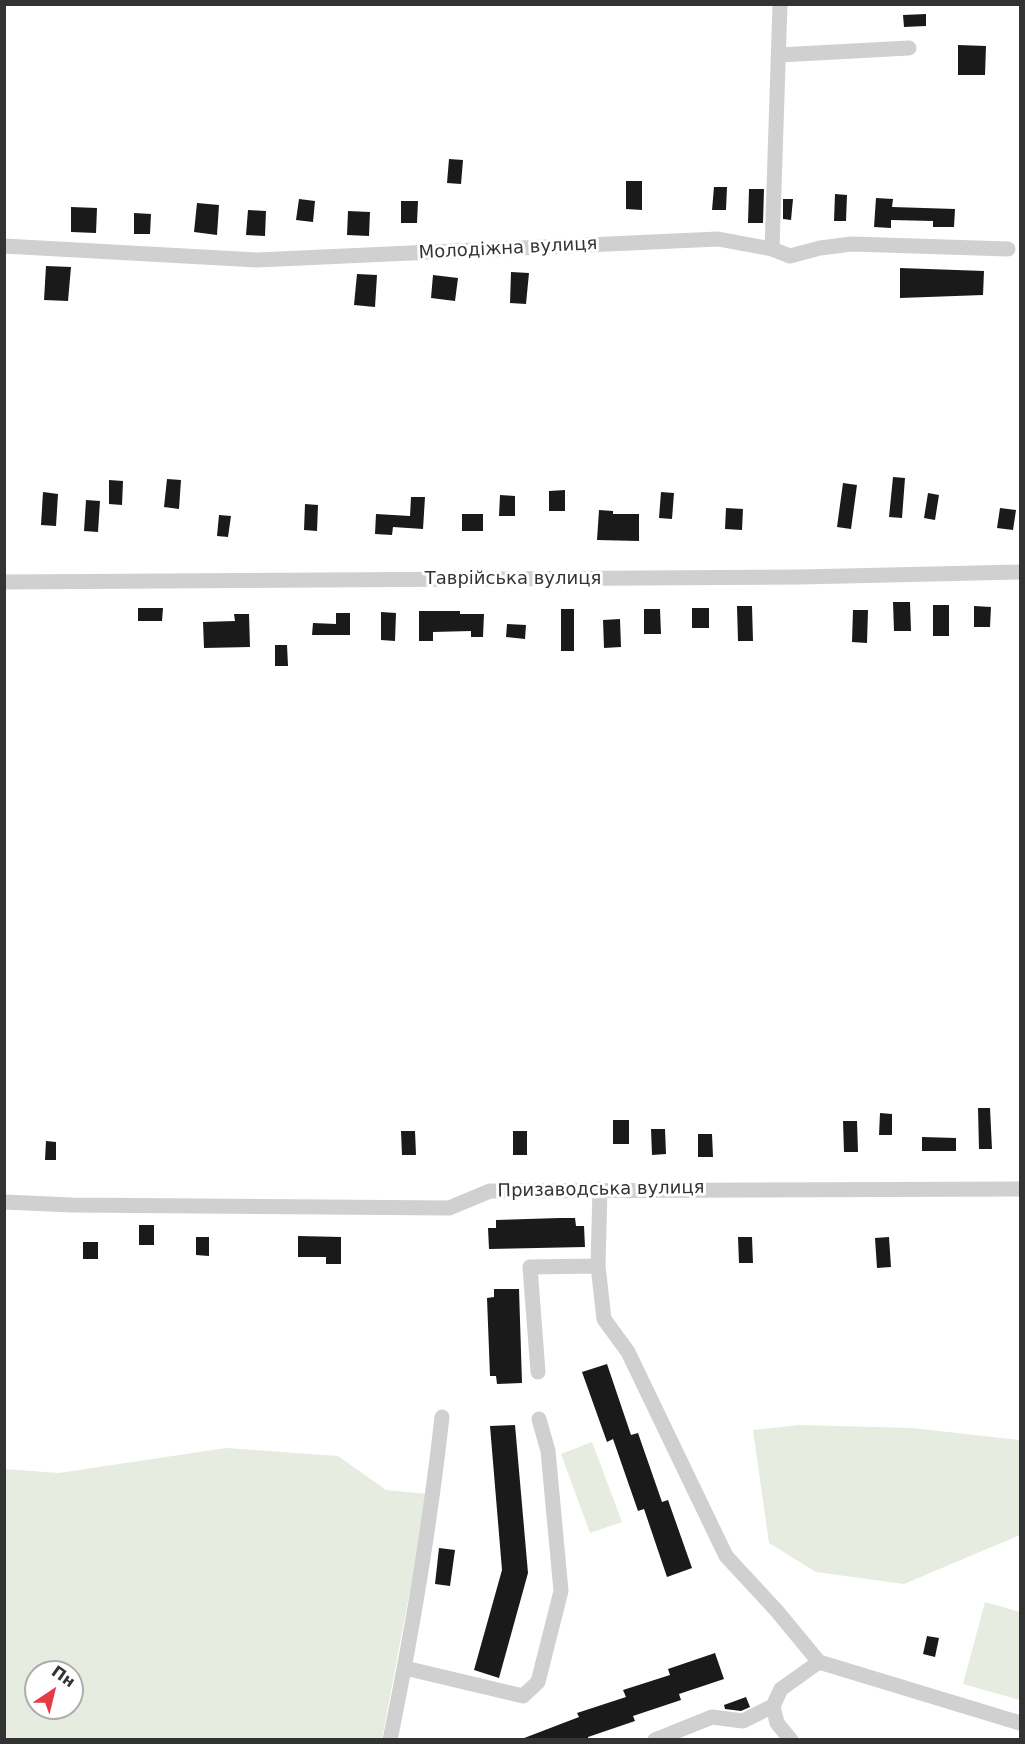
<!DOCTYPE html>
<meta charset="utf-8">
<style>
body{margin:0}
#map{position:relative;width:1025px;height:1744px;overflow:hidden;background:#fff;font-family:"DejaVu Sans",sans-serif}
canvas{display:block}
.frame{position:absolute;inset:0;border:6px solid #333;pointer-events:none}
.north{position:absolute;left:24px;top:1660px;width:60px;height:60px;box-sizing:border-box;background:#fff;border:2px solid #adadad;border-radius:50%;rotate:35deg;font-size:16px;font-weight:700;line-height:24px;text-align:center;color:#333}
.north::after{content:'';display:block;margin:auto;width:21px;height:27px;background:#e63946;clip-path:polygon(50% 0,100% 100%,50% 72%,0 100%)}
</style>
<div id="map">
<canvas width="1025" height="1744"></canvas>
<div class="frame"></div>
<div class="north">Пн</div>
</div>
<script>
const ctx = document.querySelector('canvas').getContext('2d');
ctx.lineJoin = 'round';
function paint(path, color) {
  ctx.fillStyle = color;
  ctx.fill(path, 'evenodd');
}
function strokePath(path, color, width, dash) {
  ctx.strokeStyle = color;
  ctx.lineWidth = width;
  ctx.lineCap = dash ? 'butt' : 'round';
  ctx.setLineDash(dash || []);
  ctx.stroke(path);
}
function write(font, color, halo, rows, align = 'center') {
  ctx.font = font + ' "DejaVu Sans",sans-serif';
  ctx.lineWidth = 6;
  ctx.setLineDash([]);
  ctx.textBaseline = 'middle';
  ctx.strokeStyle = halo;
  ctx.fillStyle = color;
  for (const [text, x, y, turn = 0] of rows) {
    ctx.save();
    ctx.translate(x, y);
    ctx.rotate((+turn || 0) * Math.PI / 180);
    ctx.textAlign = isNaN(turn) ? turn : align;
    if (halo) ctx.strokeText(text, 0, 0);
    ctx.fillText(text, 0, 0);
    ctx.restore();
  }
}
const green = new Path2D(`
 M 799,1425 L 912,1428 L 1019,1440 L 1020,1535 L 904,1584 L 816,1572 L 769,1543 L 753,1430 Z
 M 592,1442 L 622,1522 L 590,1533 L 561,1454 Z
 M 226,1448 L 338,1456 L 386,1490 L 428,1494 L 382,1739 L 5,1739 L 4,1469 L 59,1473 ZM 36,1672 L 72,1672 L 72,1708 L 36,1708 Z
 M 985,1602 L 1020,1612 L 1020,1700 L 963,1684 Z`);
const building = new Path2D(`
 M 926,14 L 926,26 L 904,27 L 903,15 Z
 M 958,45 L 986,46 L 985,75 L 958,75 Z
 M 449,159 L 463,160 L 461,184 L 447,183 Z
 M 626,181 L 642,181 L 642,210 L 626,209 Z
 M 714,187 L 727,187 L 726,210 L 712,210 Z
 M 749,189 L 764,189 L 763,223 L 748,223 Z
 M 835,194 L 847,195 L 846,221 L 834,221 Z
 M 876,198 L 893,199 L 892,207 L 955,209 L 954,227 L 933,227 L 933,221 L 891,220 L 891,228 L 874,227 Z
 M 299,199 L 315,201 L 313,222 L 296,220 Z
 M 783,199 L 793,199 L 791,220 L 783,219 Z
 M 401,201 L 418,201 L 417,223 L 401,223 Z
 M 197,203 L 219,205 L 217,235 L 194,232 Z
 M 71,207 L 97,208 L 96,233 L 71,232 Z
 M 248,210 L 266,211 L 265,236 L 246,235 Z
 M 348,211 L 370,212 L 369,236 L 347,235 Z
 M 134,213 L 151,214 L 150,234 L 134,234 Z
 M 46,266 L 71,267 L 68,301 L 44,300 Z
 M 900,268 L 984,271 L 983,295 L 900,298 Z
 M 511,272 L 529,273 L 526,304 L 510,303 Z
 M 357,274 L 377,275 L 375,307 L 354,305 Z
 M 433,275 L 458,278 L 455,301 L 431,298 Z
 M 893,477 L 905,478 L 902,518 L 889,517 Z
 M 167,479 L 181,480 L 179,509 L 164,507 Z
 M 109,480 L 123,481 L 122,505 L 109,504 Z
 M 843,483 L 857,485 L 851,529 L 837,527 Z
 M 565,490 L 565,511 L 549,511 L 549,491 Z
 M 43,492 L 58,494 L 56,526 L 41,525 Z
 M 661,492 L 674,493 L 672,519 L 659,518 Z
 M 928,493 L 939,495 L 935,520 L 924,518 Z
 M 500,495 L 515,496 L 515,516 L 499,516 Z
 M 411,497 L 425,497 L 423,529 L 393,527 L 392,535 L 375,534 L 376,514 L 410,516 Z
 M 86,500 L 100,501 L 98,532 L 84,531 Z
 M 305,504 L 318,505 L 317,531 L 304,530 Z
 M 726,508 L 743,509 L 742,530 L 725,529 Z
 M 1000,508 L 1016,510 L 1013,530 L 997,528 Z
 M 599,510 L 613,511 L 613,514 L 639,514 L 639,541 L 597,540 Z
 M 462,514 L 483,514 L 483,531 L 462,531 Z
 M 219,515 L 231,516 L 228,537 L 217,536 Z
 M 893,602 L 910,602 L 911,631 L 894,631 Z
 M 933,605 L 949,605 L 949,636 L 933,636 Z
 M 737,606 L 752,606 L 753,641 L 738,641 Z
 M 974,606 L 991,607 L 990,627 L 974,627 Z
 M 138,608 L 163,608 L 162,621 L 138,621 Z
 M 692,608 L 709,608 L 709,628 L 692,628 Z
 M 561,609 L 574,609 L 574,651 L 561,651 Z
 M 644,609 L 660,609 L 661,634 L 644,634 Z
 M 853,610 L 868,610 L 867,643 L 852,642 Z
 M 419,611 L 460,611 L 460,614 L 484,614 L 483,637 L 471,637 L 471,631 L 433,632 L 433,641 L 419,641 Z
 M 381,612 L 396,613 L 395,641 L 381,640 Z
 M 336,613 L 350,613 L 350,635 L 312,635 L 313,623 L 336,624 Z
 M 234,614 L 249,614 L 250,647 L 204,648 L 203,622 L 235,621 Z
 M 620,619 L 621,647 L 604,648 L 603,620 Z
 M 507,624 L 526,625 L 525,639 L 506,637 Z
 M 275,645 L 287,645 L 288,666 L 275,666 Z
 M 978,1108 L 990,1108 L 992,1149 L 979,1149 Z
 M 880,1113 L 892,1114 L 892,1135 L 879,1135 Z
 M 613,1120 L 629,1120 L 629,1144 L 613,1144 Z
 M 843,1121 L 857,1121 L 858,1152 L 844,1152 Z
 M 651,1129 L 665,1129 L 666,1154 L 652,1155 Z
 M 401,1131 L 415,1131 L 416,1155 L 402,1155 Z
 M 513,1131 L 527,1131 L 527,1155 L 513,1155 Z
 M 698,1134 L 712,1134 L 713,1157 L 698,1157 Z
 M 922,1137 L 956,1138 L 956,1151 L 922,1151 Z
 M 46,1141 L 56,1142 L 56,1160 L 45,1160 Z
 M 559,1218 L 575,1218 L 576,1226 L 584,1226 L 585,1247 L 489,1249 L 488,1228 L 496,1228 L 496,1220 Z
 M 139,1225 L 154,1225 L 154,1245 L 139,1245 Z
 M 298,1236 L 341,1237 L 341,1264 L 326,1264 L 326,1257 L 298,1257 Z
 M 196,1237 L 209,1237 L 209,1256 L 196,1255 Z
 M 738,1237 L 752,1237 L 753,1263 L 739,1263 Z
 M 889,1237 L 891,1267 L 877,1268 L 875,1238 Z
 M 83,1242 L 98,1242 L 98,1259 L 83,1259 Z
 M 494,1289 L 519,1289 L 522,1383 L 497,1384 L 496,1376 L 490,1376 L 487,1298 L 494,1297 Z
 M 607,1364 L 631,1435 L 638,1433 L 662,1502 L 668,1500 L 692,1568 L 667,1577 L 644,1509 L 638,1511 L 613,1439 L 607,1442 L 582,1372 Z
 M 515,1425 L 528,1573 L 499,1678 L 474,1670 L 502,1570 L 490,1426 Z
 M 439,1548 L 455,1550 L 450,1586 L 435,1584 Z
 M 927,1636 L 939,1638 L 935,1657 L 923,1654 Z
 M 715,1653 L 724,1679 L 679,1694 L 681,1700 L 633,1716 L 635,1721 L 588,1737 L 588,1740 L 519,1740 L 579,1717 L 577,1713 L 626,1697 L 623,1690 L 670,1675 L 668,1669 Z
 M 746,1697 L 750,1707 L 741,1711 L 725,1709 L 724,1705 Z`);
const minor = new Path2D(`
 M 779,55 L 909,48
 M 4,246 L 257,260 L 718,239 L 772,249 L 790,256 L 820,248 L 852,244 L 1008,249
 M 772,249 L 780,4
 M 4,582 L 801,577 L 1020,572
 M 600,1189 L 598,1266 L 604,1319 L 628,1352 L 726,1556 L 776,1610 L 819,1662 L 1020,1723
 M 4,1202 L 72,1205 L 449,1208 L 490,1191 L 1020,1189
 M 538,1372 L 530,1267 L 598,1266
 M 405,1668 L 523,1696 L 538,1682 L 561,1591 L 548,1451 L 539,1419
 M 773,1706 L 777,1723 L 791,1740
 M 390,1740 C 412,1633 430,1525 442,1417
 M 655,1740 L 712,1717 L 743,1721 L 773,1706 L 781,1689 L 819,1662`);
const streetNames = [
 ["Молодіжна вулиця",508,249,-3],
 ["Таврійська вулиця",513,579],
 ["Призаводська вулиця",601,1190,-1]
];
paint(green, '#e6ecdf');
paint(building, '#1a1a1a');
strokePath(minor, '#d0d0d0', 15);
write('18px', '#333', '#fff', streetNames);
</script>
